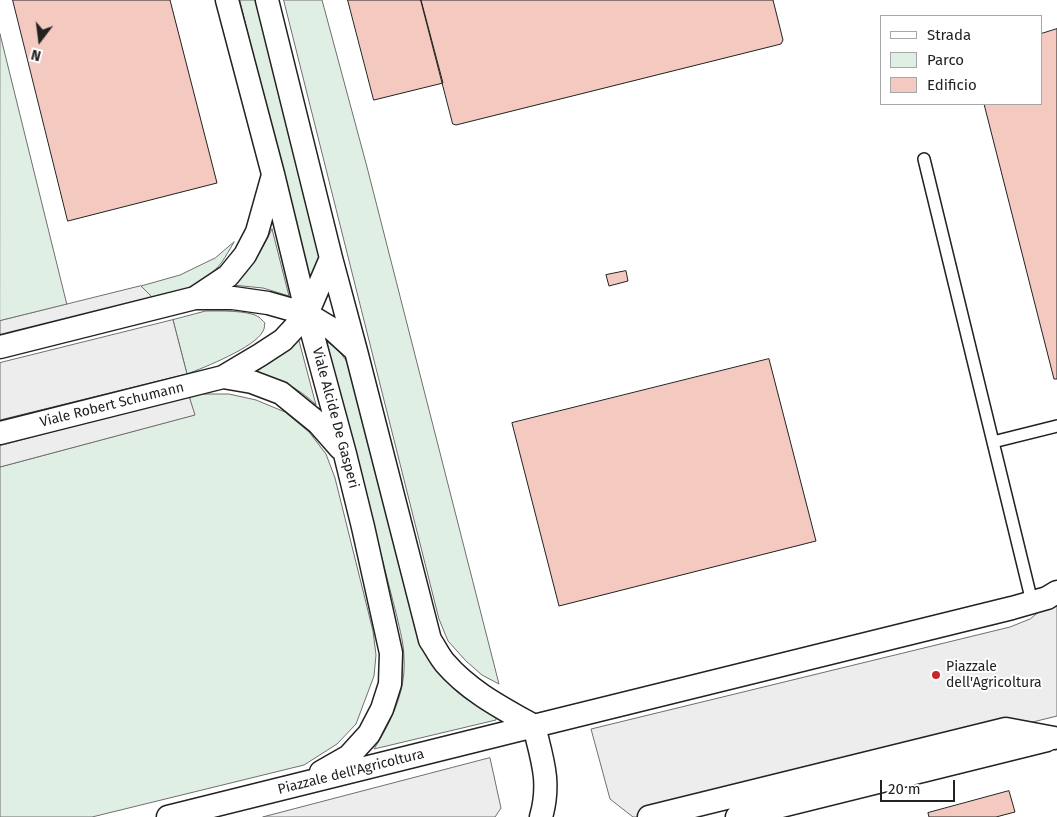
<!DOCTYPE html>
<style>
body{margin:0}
#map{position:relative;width:1057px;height:817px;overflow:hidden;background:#fff;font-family:"Fira Sans",sans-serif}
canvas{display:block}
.legend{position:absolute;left:880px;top:15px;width:162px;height:90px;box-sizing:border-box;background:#fff;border:1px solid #a7a7a7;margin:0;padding:6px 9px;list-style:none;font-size:15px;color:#222}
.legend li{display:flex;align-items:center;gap:10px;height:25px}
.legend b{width:25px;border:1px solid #a7a7a7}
.north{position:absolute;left:15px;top:15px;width:50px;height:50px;-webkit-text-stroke:4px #fff;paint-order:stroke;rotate:195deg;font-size:14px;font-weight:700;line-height:20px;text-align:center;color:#222}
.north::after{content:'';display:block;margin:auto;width:18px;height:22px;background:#222;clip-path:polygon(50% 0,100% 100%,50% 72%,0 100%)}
.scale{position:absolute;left:880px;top:780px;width:75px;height:22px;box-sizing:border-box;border:2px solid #222;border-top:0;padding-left:6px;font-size:15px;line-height:18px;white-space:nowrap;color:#222;-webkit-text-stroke:4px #fff;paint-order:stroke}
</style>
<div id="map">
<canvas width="1057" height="817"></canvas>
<ul class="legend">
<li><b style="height:6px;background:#fff"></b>Strada</li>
<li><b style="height:14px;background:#e0efe3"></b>Parco</li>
<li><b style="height:14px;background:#f3c9c0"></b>Edificio</li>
</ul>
<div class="north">N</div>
<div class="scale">20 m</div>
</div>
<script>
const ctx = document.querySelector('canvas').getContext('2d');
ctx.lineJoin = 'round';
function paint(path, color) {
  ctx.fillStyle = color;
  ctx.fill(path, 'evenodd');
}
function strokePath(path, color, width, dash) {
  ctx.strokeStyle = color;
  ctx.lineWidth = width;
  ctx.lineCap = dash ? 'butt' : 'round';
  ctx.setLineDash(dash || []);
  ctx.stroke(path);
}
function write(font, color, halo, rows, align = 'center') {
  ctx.font = font + ' "Fira Sans",sans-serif';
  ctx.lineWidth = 4;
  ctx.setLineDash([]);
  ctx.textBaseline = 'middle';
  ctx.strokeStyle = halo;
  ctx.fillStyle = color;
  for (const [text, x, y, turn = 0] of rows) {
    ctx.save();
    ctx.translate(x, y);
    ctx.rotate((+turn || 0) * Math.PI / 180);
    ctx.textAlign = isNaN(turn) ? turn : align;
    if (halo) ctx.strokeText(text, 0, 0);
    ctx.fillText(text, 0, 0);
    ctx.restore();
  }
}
const green = new Path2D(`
 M 240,0 L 255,0 L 320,251 L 320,257 L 310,279 Z
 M 284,0 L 322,0 L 367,167 L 499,684 L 482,675 L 466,661 L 448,641 L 439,619 Z
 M 0,34 L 67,305 L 0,321 Z
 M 272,229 L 289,296 L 263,288 L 232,285 C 252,267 260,254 272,229 Z
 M 234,242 C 230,249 226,256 222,262 C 205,284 180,292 155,300 L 141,286 L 180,275 L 215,258 Z
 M 206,311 C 219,311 248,310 259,317 C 260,318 264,322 265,323 C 264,326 265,328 263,331 C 256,347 203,368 187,374 L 173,320 Z
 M 298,337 L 316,405 C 299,388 278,378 256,372 L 282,354 Z
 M 327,342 C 336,347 341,353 347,362 L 420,643 C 428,659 441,677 455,690 C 466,700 481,707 495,715 L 496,717 L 496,720 L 374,749 C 391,722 406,691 404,659 C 404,644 400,631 397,617 Z
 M 204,394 L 229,394 L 256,400 L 285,412 L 309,432 L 326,454 L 335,478 L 373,631 L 376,655 L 374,676 L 356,724 L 337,744 L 304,765 L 92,817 L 0,817 L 0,467 L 194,415 L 189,396 Z`);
const parking = new Path2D(`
 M 141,286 L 155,300 L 0,338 L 0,321 Z
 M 173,320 L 187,374 L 0,420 L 0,363 Z
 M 189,396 L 195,415 L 0,467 L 0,446 Z
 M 1057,597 L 1057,716 L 649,817 L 633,817 L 610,799 L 591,729 L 1010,627 L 1030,619 Z
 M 490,758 L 501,808 L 495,817 L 263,817 Z`);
const building = new Path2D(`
 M 13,0 L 170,0 L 217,183 L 68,221 Z
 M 348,0 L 421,0 L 443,83 L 374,100 Z
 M 421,0 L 773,0 L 783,40 L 781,44 L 456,125 L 453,124 Z
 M 1057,29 L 1057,379 L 1054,379 L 984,104 L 1041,104 L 1041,34 Z
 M 626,271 L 628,281 L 609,286 L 606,275 Z
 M 769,359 L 816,541 L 559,606 L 512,423 Z
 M 1009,791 L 1015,812 L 996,817 L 929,817 L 928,813 Z`);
const service = new Path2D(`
 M 924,159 L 1032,602
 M 993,442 L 1057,426`);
const minor = new Path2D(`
 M 227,0 L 273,174 L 307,314 L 345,454 L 363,527 L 391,653 L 390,684 L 382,709 L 369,734 L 349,756 L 321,772
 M 267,0 L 331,258 L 356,351 L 430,640 C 435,647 439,656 445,663 C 469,691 502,708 534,726
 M 195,298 L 228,276 L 245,255 L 257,232 L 273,175
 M 0,347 L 195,298 L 233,298 L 268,303 L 307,314 L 332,329 L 356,351
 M 223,377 L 252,382 L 281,393 L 318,423 L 340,448
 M 0,433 L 223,377 L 260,355 L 283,340 L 307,314 L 331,258
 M 534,726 C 542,759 551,782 541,817
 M 168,817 L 534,726 L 1012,608 L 1047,598 L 1057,592
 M 649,817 L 1006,729 L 1054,738
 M 737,817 L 1047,740`);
const markers = [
 [936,675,5,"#c62828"]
];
const streetNames = [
 ["Viale Robert Schumann",112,405,-14],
 ["Viale Alcide De Gasperi",335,418,75],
 ["Piazzale dell'Agricoltura",351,772,-14]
];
const poiNames = [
 ["Piazzale",946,667],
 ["dell'Agricoltura",946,683]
];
paint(green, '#e0efe3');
strokePath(green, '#6f6f6f', 1);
paint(parking, '#ededed');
strokePath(parking, '#6f6f6f', 1);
paint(building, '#f3c9c0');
strokePath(building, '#222', 1);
strokePath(service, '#222', 14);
strokePath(minor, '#222', 25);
strokePath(service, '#fff', 11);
strokePath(minor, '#fff', 22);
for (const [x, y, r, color] of markers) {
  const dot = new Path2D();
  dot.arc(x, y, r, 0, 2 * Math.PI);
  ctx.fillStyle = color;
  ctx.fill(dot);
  strokePath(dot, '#fff', 2);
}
write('14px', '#222', '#fff', streetNames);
write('14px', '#222', '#fff', poiNames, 'left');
</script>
